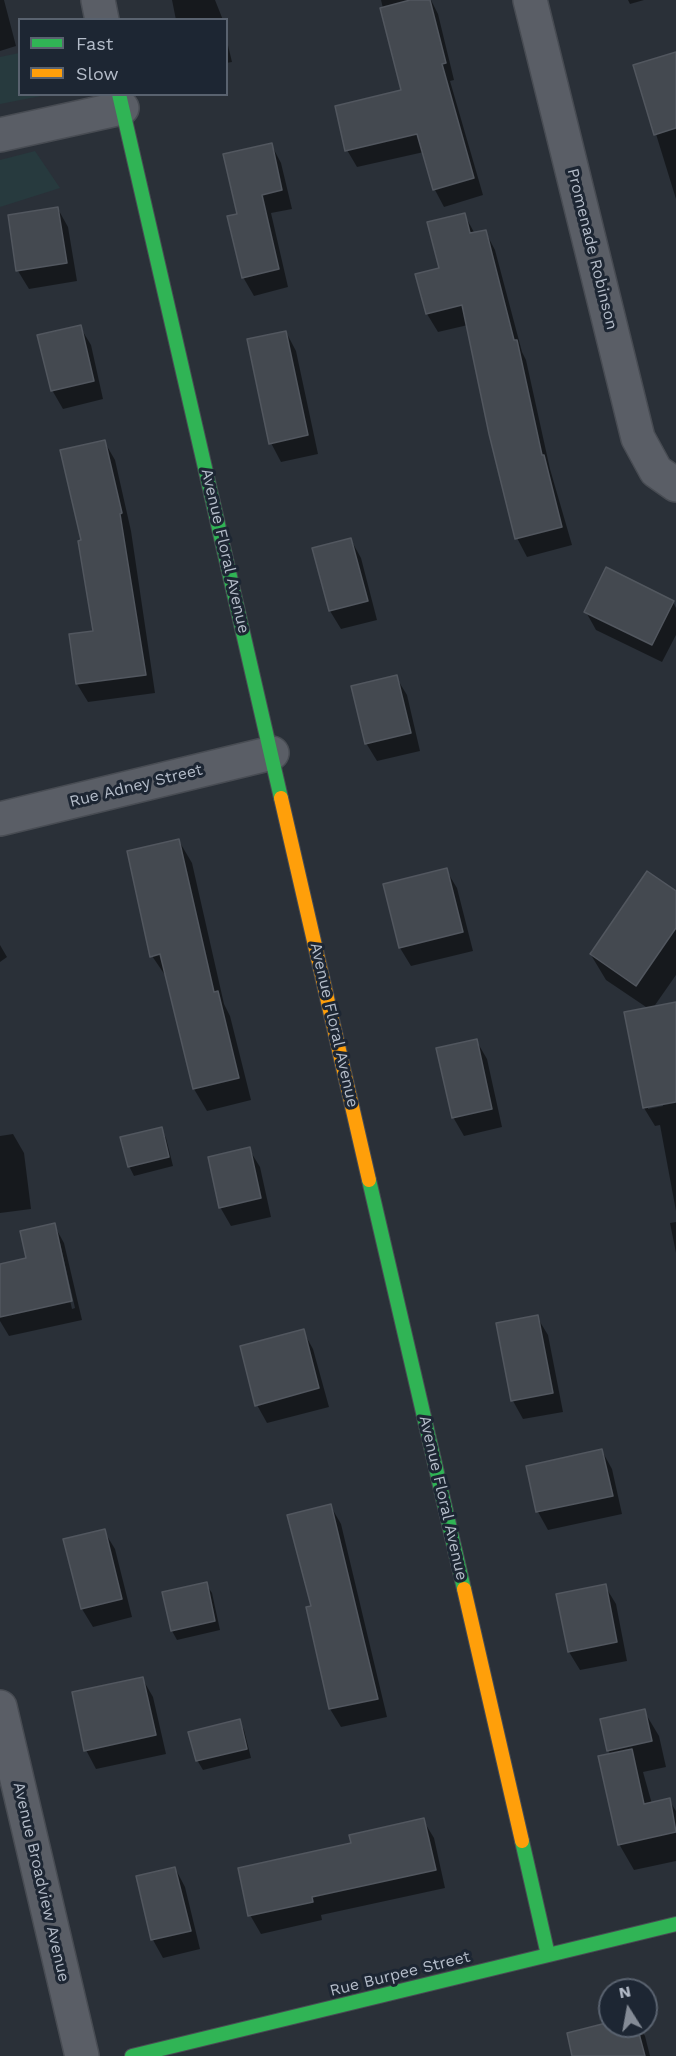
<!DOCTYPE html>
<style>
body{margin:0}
#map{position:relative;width:676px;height:2056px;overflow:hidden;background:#2a3038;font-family:"Work Sans",sans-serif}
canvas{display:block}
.legend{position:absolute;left:18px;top:18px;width:210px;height:78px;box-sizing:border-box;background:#1d2633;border:2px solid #59626f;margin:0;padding:8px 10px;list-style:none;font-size:18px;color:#b4bcc9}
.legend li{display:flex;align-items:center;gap:12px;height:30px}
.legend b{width:30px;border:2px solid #59626f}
.north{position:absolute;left:598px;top:1978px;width:60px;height:60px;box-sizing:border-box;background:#1d2633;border:2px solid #59626f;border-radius:50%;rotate:349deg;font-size:16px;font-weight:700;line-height:24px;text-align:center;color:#b4bcc9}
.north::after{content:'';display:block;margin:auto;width:21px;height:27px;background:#848b96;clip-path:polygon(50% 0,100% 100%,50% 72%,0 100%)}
</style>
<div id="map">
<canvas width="676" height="2056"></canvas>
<ul class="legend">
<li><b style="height:8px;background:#30b455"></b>Fast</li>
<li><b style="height:8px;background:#ff9f0a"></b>Slow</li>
</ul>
<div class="north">N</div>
</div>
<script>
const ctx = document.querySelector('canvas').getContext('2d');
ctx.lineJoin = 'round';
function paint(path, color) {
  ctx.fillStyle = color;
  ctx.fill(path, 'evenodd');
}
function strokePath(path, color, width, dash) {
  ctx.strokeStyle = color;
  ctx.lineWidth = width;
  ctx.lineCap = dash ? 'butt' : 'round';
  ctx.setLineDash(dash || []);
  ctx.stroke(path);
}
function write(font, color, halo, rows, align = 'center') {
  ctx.font = font + ' "Work Sans",sans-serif';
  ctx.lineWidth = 6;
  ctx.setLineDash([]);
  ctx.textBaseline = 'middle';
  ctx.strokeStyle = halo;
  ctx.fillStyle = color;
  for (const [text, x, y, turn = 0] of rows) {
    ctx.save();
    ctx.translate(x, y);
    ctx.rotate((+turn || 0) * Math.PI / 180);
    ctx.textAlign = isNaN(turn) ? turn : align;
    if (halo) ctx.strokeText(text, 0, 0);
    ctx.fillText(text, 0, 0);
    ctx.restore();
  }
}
const green = new Path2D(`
 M 19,53 L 20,94 L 46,95 L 0,104 L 0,57 Z
 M 35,151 L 60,188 L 0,207 L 0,160 Z`);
const shadow = new Path2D(`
 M 0,0 L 4,0 L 16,46 L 0,51 Z
 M 172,0 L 215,0 L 223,20 L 176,20 Z
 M 381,0 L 431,0 L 438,14 L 454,80 L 450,81 L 483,195 L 444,207 L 435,190 L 424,152 L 357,167 L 347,150 L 403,92 Z
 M 628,0 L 644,0 L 630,4 Z
 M 226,37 L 232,62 L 226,63 Z
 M 676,54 L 676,199 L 635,66 Z
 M 271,144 L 281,163 L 292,209 L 271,213 L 288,287 L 254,296 L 243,277 L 238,215 Z
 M 58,209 L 68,227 L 77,281 L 29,289 L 18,271 L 9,217 Z
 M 464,214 L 475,234 L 485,231 L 495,250 L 522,352 L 526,360 L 550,469 L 572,545 L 527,557 L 517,538 L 468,325 L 438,332 L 427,314 L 417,275 L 441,269 Z
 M 80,327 L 91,345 L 103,399 L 63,409 L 52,390 Z
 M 286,332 L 296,351 L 318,454 L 281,462 L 271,443 Z
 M 104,441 L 115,460 L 131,531 L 155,693 L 88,702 L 77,684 L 95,632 L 83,541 Z
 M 351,540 L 361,558 L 377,620 L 341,629 L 330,611 Z
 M 673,602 L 676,608 L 676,635 L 662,662 L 596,630 L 586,612 Z
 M 396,677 L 407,695 L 420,751 L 377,761 L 366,743 Z
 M 179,841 L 192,863 L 224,1004 L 230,1016 L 251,1100 L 207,1111 L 194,1089 L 167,978 L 152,956 Z
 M 446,870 L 457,888 L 473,951 L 411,966 L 400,948 L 385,885 Z
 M 676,893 L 676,975 L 653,1008 L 676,1004 L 676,1211 L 660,1125 L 655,1126 L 644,1108 L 649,1009 L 606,980 L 591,955 ZM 663,1103 L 663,1106 L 648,1109 L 648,1106 Z
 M 0,945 L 7,957 L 0,962 Z
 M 476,1040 L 487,1059 L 502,1127 L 464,1136 L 453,1117 Z
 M 161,1129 L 166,1138 L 173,1166 L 134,1176 L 129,1166 Z
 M 13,1134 L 24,1153 L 31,1209 L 0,1213 L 0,1136 Z
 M 249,1149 L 260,1167 L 271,1217 L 231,1226 L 220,1207 Z
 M 676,1222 L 676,1253 L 670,1223 Z
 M 54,1225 L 64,1243 L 82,1320 L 9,1336 L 0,1321 L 0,1265 L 28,1259 ZM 57,1243 L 60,1243 L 75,1308 L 72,1309 Z
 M 537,1317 L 548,1335 L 563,1412 L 523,1419 L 513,1401 L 498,1324 Z
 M 303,1331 L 313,1349 L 329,1407 L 267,1423 L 257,1405 Z
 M 602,1451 L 612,1469 L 622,1514 L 548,1530 L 538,1512 Z
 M 330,1505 L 341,1524 L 387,1717 L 341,1727 L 330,1709 L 308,1608 L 312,1607 Z
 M 104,1531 L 115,1549 L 132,1617 L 93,1627 L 82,1609 Z
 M 206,1584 L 212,1593 L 220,1630 L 177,1640 L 172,1631 Z
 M 605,1586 L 616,1604 L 627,1661 L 580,1670 L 569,1652 Z
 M 142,1678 L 153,1697 L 166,1754 L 96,1769 L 86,1750 Z
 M 644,1711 L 659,1736 L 666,1767 L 643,1772 L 652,1804 L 669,1800 L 676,1811 L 676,1861 L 634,1870 L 619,1844 L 609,1751 Z
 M 239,1721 L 244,1730 L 251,1758 L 203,1770 L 197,1760 Z
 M 423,1820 L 434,1838 L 445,1888 L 321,1915 L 322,1920 L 261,1934 L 250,1915 L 353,1844 Z
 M 175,1868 L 185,1887 L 200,1949 L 163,1958 L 153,1940 L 138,1877 Z
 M 610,2024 L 610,2026 L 639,2026 L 645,2036 L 650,2056 L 574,2056 Z`);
const building = new Path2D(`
 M 410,0 L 430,0 L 446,63 L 442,64 L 474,178 L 433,190 L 417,134 L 345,151 L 335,106 L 401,90 L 380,8 Z
 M 676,52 L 676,128 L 654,135 L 633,65 Z
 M 272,143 L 282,190 L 262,195 L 279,269 L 242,278 L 227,216 L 237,214 L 223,154 Z
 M 58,207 L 67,263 L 16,271 L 8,215 Z
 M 465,213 L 470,233 L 486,230 L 514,340 L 517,340 L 542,455 L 544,455 L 562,527 L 515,539 L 489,434 L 462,305 L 426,314 L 415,274 L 439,268 L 427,222 Z
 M 81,325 L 94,381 L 51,391 L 37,335 Z
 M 286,331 L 308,435 L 269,444 L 247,339 Z
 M 105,440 L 122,513 L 120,514 L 146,675 L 76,684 L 69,634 L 93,631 L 78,541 L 81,540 L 60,450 Z
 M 351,538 L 368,601 L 329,611 L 312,548 Z
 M 606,567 L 674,601 L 652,645 L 584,612 Z
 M 397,675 L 411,733 L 365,744 L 351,686 Z
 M 179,839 L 214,992 L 218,991 L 239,1078 L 193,1089 L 160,954 L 150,957 L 127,851 Z
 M 447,868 L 463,932 L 399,948 L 383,884 Z
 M 647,871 L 676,891 L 676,928 L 636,986 L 590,954 Z
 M 676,1002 L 676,1102 L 643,1108 L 624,1012 Z
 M 477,1039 L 492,1109 L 452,1118 L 436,1048 Z
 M 162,1127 L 169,1157 L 128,1167 L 120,1137 Z
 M 250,1147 L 261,1198 L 219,1208 L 208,1157 Z
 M 55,1223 L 72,1301 L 0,1317 L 0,1264 L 26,1258 L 20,1231 Z
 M 538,1315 L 553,1393 L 511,1401 L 496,1323 Z
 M 304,1329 L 319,1388 L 255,1406 L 240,1346 Z
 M 602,1449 L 613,1496 L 536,1512 L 526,1466 Z
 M 331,1504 L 378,1699 L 329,1709 L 306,1607 L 311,1606 L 287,1515 Z
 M 105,1529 L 122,1599 L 81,1609 L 63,1539 Z
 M 207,1582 L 215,1621 L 171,1631 L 162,1592 Z
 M 606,1584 L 617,1642 L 568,1652 L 556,1594 Z
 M 143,1677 L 156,1735 L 84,1751 L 72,1692 Z
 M 645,1709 L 652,1741 L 607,1751 L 600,1719 Z
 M 240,1719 L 247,1749 L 196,1761 L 188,1732 Z
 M 632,1749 L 644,1804 L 670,1798 L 676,1832 L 618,1845 L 598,1756 Z
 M 424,1818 L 436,1870 L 312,1897 L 313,1902 L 248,1916 L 238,1868 L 351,1843 L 349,1835 Z
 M 175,1867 L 191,1931 L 151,1940 L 136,1876 Z
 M 610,2022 L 610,2026 L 637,2026 L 645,2056 L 572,2056 L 567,2033 Z`);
const street = new Path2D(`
 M 98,0 L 102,20
 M 530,0 L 638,438 L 656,471 L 676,485
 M 0,135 L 122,108
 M 0,819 L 272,753
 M 0,1707 L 82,2056`);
const fast = new Path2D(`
 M 119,94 L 281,798
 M 369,1180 L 464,1589
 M 522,1841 L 548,1955
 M 132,2056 L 676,1924`);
const slow = new Path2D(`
 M 281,798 L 369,1180
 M 464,1589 L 522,1841`);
const streetNames = [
 ["Promenade Robinson",592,249,76],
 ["Avenue Floral Avenue",225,551,77],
 ["Rue Adney Street",136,786,-14],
 ["Avenue Floral Avenue",334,1025,77],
 ["Avenue Floral Avenue",443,1498,77],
 ["Avenue Broadview Avenue",41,1882,77],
 ["Rue Burpee Street",400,1974,-14]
];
paint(green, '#273a3e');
paint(shadow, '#0007');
paint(building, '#444950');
strokePath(building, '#52575f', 1.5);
strokePath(street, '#484c53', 36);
strokePath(fast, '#484c53', 16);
strokePath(slow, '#484c53', 16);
strokePath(street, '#5a5e66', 33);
strokePath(fast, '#30b455', 14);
strokePath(slow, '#ff9f0a', 14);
write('16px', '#b4bcc9', '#1d2633', streetNames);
</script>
